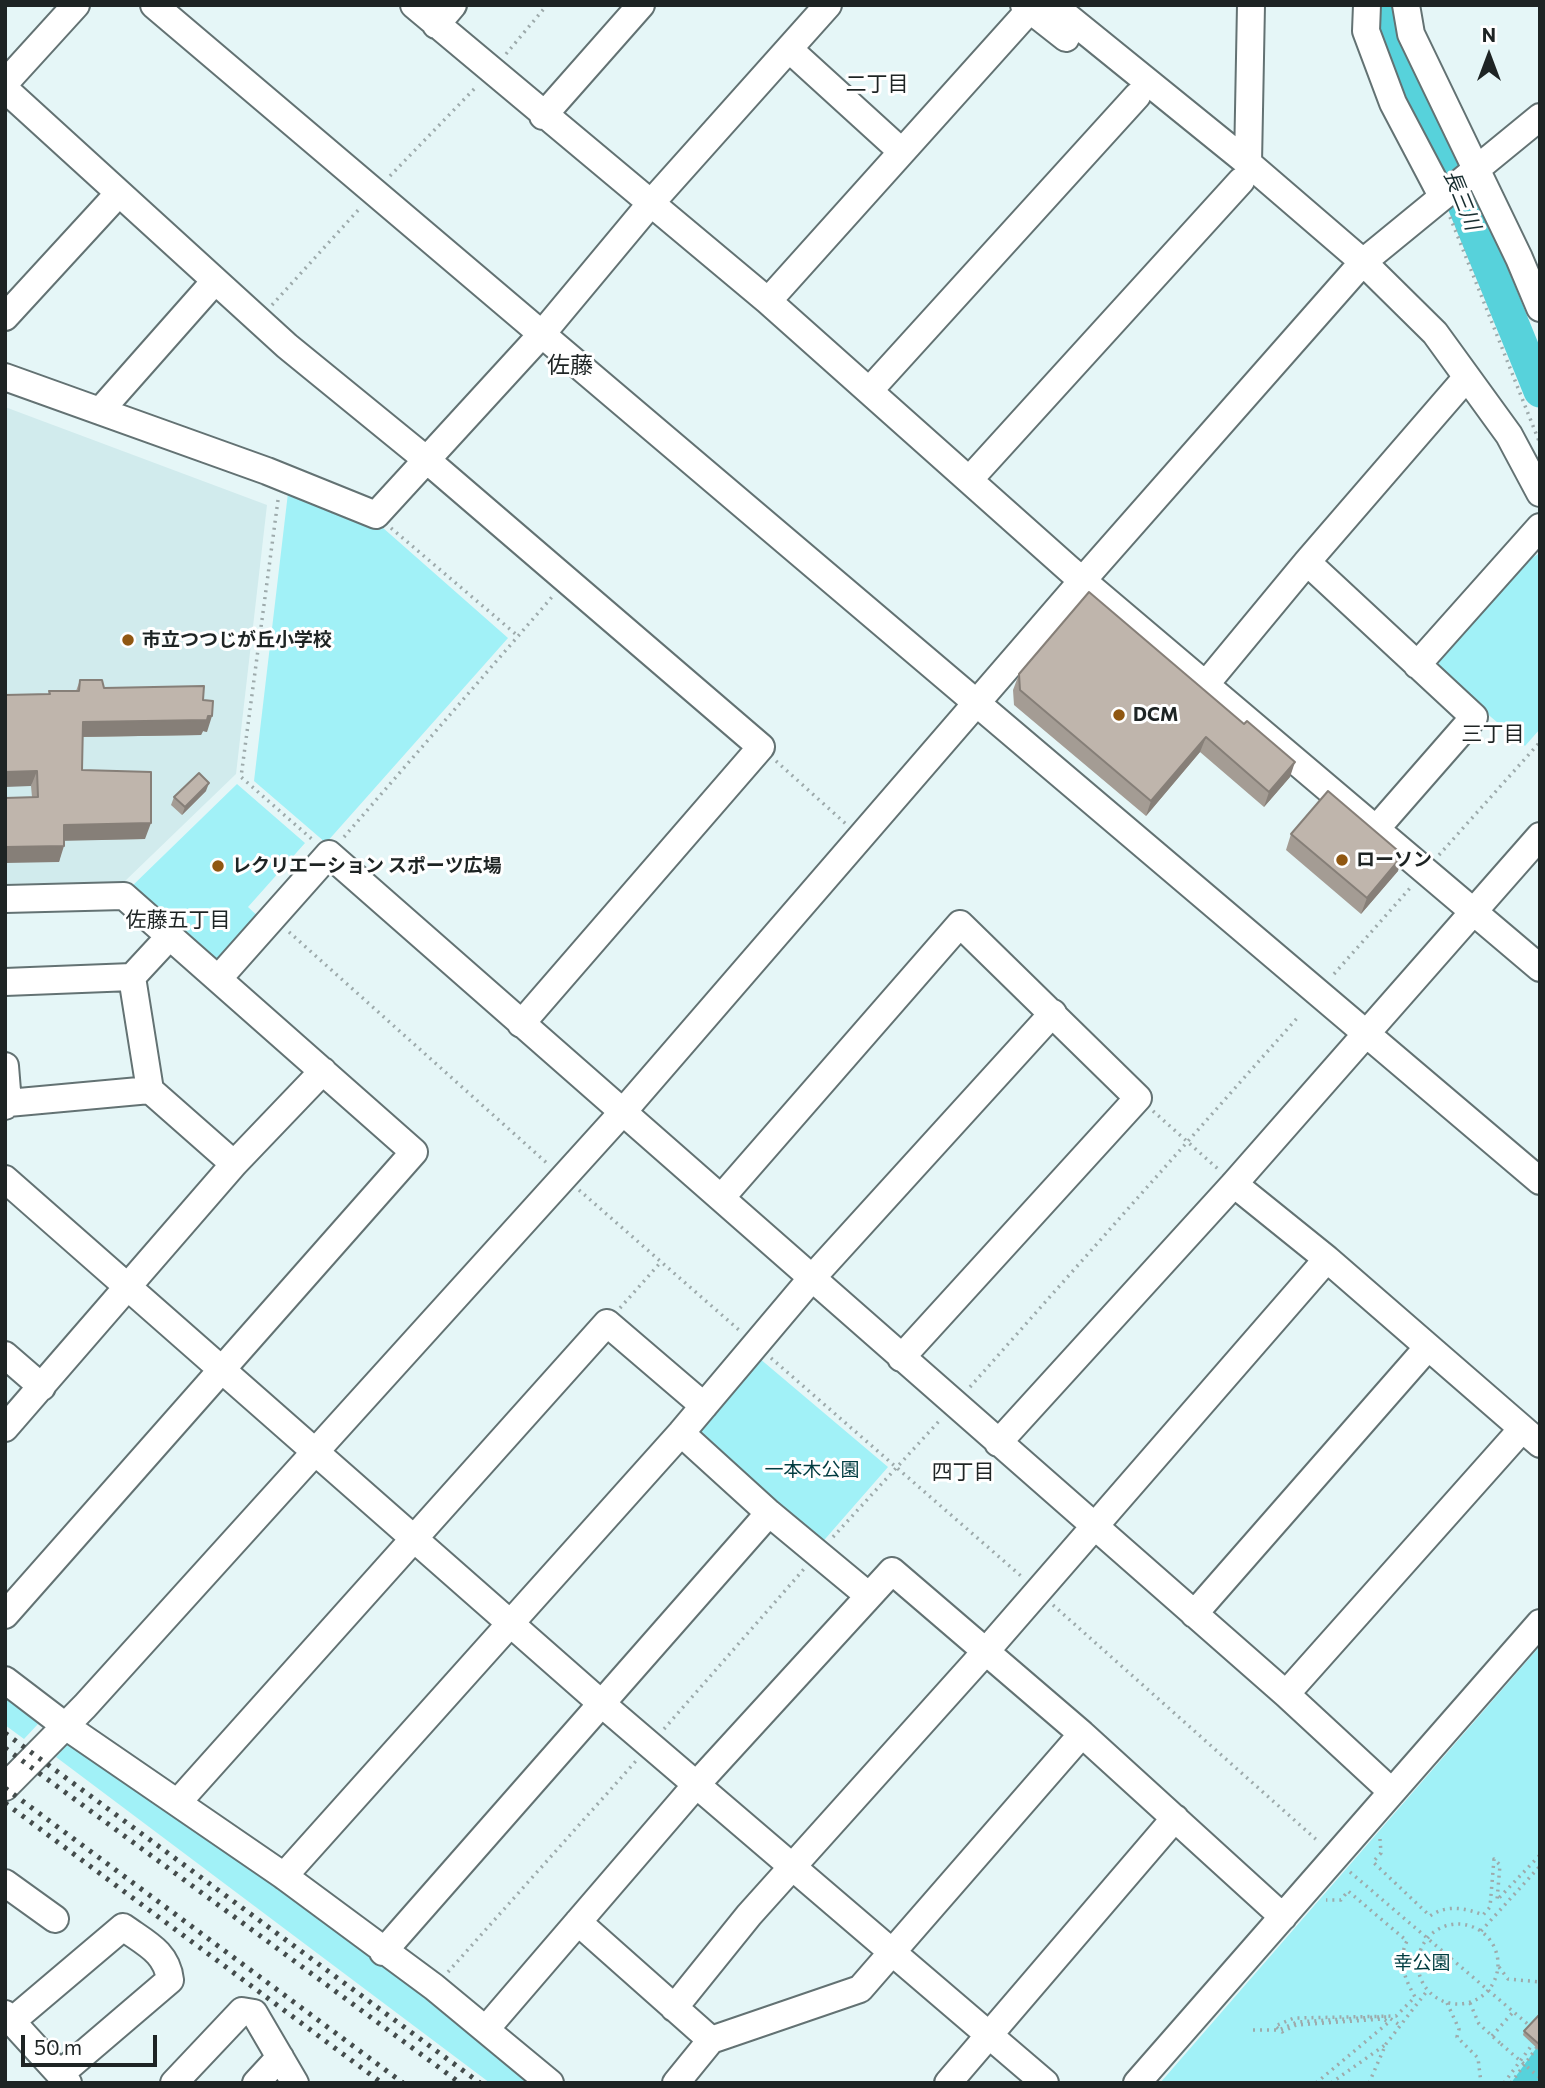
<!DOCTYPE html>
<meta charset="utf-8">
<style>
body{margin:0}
#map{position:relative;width:1545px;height:2088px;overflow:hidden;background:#e5f6f7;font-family:Commissioner,sans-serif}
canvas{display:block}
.frame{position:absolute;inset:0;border:7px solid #1e2424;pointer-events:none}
.north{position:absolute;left:1454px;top:21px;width:70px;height:70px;-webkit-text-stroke:5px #fff;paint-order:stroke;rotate:0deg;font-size:19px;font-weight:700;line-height:28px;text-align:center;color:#1e2424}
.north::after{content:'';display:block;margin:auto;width:24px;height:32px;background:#1e2424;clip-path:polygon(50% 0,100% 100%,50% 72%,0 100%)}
.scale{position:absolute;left:21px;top:2035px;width:136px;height:32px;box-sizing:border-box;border:4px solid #1e2424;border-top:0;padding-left:9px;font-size:21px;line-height:24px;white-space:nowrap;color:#1e2424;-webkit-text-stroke:5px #fff;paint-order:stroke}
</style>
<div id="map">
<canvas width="1545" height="2088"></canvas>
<div class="frame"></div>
<div class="north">N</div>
<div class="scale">50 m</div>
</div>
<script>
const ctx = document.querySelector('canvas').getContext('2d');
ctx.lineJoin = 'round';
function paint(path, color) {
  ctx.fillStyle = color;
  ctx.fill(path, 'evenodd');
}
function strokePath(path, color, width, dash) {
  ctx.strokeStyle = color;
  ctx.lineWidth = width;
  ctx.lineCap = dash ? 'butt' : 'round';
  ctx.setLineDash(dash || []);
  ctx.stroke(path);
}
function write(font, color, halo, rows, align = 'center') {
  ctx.font = font + ' Commissioner,"Noto Sans JP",sans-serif';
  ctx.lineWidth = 6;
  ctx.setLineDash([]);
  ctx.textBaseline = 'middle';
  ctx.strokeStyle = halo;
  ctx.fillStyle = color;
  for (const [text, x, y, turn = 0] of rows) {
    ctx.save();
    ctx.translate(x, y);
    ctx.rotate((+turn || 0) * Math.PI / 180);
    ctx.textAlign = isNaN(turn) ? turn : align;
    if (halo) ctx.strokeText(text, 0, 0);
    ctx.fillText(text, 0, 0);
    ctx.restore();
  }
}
const built = new Path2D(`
 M 5,407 L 267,505 L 236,774 L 124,882 L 5,884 Z`);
const green = new Path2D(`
 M 288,493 L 382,527 L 508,638 L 326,843 L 254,781 Z
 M 1538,554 L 1540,729 L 1525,746 L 1437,671 L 1436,664 L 1529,560 Z
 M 237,784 L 305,843 L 248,907 L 262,920 L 223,962 L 213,963 L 129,889 Z
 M 759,1358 L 888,1467 L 819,1546 L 694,1432 Z
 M 1540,1646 L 1540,2083 L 1160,2083 Z
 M 5,1695 L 38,1724 L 24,1739 L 5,1725 Z
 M 69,1743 C 227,1851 387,1960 534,2083 L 490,2083 L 56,1757 Z`);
const water = new Path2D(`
 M 1540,2043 L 1540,2083 L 1511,2083 Z`);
const river = new Path2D(`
 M 1391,5 L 1406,63 L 1540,391`);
const path = new Path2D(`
 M 506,54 L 547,5
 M 390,176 L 477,86
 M 1450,217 L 1539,441
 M 272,305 L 361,207
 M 278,500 L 241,777 L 314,841
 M 391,528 L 518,636
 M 776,761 L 846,824
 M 344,837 L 552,597
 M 1439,855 L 1540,742
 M 289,932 L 549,1165
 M 1334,974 L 1411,887
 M 1153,1111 L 1218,1169
 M 579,1190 L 739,1330
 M 620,1308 L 661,1262
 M 771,1358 L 1021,1576
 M 970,1387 L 1298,1017
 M 833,1537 L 941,1419
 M 1053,1605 L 1319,1842
 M 664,1729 L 804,1569
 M 1380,1839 L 1381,1853 L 1373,1862 L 1430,1916 C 1447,1904 1466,1908 1483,1915 L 1490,1907 L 1494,1859 L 1500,1865 L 1497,1900 L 1540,1855
 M 1350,1872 L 1530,2026
 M1418 1964a40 40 0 1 1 80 0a40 40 0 1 1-80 0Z
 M 1481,1931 L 1540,1866
 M 1499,1967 L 1508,1979 L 1540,1982
 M 448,1972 L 636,1761
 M 1447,2003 L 1459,2029 L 1457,2037 L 1478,2058 L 1481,2083
 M 1470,2003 L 1479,2024 L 1501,2044
 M 1253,2030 L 1279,2030 L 1297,2022 L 1377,2017 L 1388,2017 L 1401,2026
 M 1492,2036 L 1514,2011
 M 1316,2083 L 1389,2022 L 1383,2019 L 1296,2025 L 1282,2032 L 1275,2026 L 1294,2018 L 1396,2016 L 1415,1997 C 1405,1979 1397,1961 1407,1941 L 1348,1891 L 1341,1900 L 1326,1900
 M 1331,2083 L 1385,2045
 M 1369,2083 L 1386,2044 L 1427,1991
 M 1504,2083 L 1540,2034
 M 1511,2083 L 1540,2043`);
const minor = new Path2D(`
 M 154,5 L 1540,1181
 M 414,5 L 768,301 L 1070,570 L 1540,968
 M 1024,5 L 1066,38
 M 1053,5 L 1248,163 L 1363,262 L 1435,333 L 1509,435 L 1540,493
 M 1367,5 L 1366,31 L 1393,103 L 1442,196
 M 1406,5 L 1411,34 L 1519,258 L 1540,308
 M 436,25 L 453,5
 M 789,49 L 901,151
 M 5,83 L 76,5
 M 5,89 L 287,346 L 428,461 L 761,747 L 521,1024
 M 543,116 L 641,5
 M 1248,163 L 1251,5
 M 768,301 L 1034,5
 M 5,317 L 119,193
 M 5,377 L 267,471 L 376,515 L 541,335 L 651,203 L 828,5
 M 869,391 L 1137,96
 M 100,411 L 215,281
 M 969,480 L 1241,181
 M 1307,562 L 1474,717 L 1376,829
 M 1417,665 L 1540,527
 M 1206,684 L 1307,562 L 1467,377
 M 5,899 L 124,896 L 414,1152 L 5,1615
 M 132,977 L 150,1090 L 234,1164
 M 218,979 L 329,854 L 1286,1694 L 1392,1792
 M 5,982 L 132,977 L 170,936
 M 5,1066 L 8,1103 L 5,1106
 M 8,1103 L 150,1090
 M 5,1179 L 602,1704 L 1045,2083
 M 1234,1184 L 1327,1259 L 1540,1444
 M 721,1198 L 960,924 L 1138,1098 L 901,1358
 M 5,1355 L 42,1387
 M 5,1428 L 234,1164 L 323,1071
 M 681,1433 L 769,1513 L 869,1596
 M 998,1443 L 1234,1184 L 1540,836
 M 1194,1614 L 1428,1347
 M 5,1680 L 64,1725 L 284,1876 L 434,1987 L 550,2083
 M 1286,1694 L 1522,1429
 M 5,1787 L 85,1706 L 621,1114 L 1082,581 L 1363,262 L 1540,117
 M 179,1801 L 607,1323 L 704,1406
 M 284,1876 L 681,1433 L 811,1279 L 1053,1013
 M 5,1883 L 55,1919
 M 578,1922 L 711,2040 L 676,2083
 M 383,1952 L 769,1513
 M 674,2008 L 749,1915 L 987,1650 L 1327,1259
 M 5,2014 L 68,2083
 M 12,2021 L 123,1927 C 145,1943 167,1952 170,1980 L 60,2074
 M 486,2029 L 696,1785 L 892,1571 L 1082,1734 L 1283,1917
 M 711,2040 L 860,1989 L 1082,1734
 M 174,2083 L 242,2011 L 254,2013 L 295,2083
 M 256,2083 L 280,2057
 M 948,2083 L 1175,1818
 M 1137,2083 L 1540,1623`);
const rail = new Path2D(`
 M 5,1733 L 480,2083
 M 5,1748 L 460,2083
 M 5,1788 L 403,2083
 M 5,1803 L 382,2083`);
const pathBridge = new Path2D(`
 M 1501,2044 L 1540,2078`);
const wall = new Path2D(`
 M 1089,592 L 1290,777 L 1264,807 L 1200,752 L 1146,816 L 1014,705 L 1013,690 L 1019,674 Z
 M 80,680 L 104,688 L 203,700 L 207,732 L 203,731 L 201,735 L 82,737 L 82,770 L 145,839 L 64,840 L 59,862 L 32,797 L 31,786 L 49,691 L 76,691 Z
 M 206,791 L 182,815 L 171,805 L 174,797 Z
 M 1291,834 L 1398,871 L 1361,914 L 1286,850 Z
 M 1540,2014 L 1540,2051 L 1523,2035 L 1524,2031 Z`);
const shadedWall = new Path2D(`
 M 208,716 L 212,716 L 207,732 L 203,731 L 201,735 L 77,737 L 83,722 Z
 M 1206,737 L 1200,752 L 1146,816 L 1151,801 Z
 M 1295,762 L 1290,777 L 1264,807 L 1269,792 Z
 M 37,771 L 31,786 L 5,787 L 5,772 Z
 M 209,783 L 206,791 L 182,815 L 185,807 Z
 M 151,823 L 145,839 L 58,841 L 64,825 Z
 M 64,846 L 59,862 L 5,863 L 5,847 Z
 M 1403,855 L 1398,871 L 1361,914 L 1367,898 Z`);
const building = new Path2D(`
 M 1089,592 L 1244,724 L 1247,721 L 1295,762 L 1269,792 L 1206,737 L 1151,801 L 1020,690 L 1019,674 Z
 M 80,680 L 102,680 L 104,688 L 204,686 L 203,700 L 213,701 L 212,716 L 208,716 L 207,720 L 83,722 L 82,770 L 151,772 L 151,823 L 64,825 L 64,846 L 5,847 L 5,798 L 38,797 L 37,771 L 5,772 L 5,695 L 50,694 L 49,691 L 79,691 Z
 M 199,773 L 209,783 L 185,807 L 174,797 Z
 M 1328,791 L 1403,855 L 1367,898 L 1291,834 Z
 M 1540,2014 L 1540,2045 L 1524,2031 Z`);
const markers = [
 [128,640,7,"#905711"],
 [1119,715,7,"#905711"],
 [1342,860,7,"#905711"],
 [218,866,7,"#905711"]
];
const poiNames = [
 ["市立つつじが丘小学校",142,640],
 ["DCM",1133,715],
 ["ローソン",1356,860],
 ["レクリエーション スポーツ広場",232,866]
];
const parkNames = [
 ["一本木公園",812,1470],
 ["幸公園",1422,1963]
];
const neighbourhoodNames = [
 ["二丁目",877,84],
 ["三丁目",1493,734],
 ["佐藤五丁目",178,920],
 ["四丁目",963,1472]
];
const waterNames = [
 ["長三川",1462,200,68]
];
const quarterNames = [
 ["佐藤",570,365]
];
paint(built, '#d1ebed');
paint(green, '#a1f1f7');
paint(water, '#57d2db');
strokePath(river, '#57d2db', 33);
strokePath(minor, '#637273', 30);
strokePath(path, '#9daaab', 3.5, [2, 5]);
strokePath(minor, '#fff', 26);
strokePath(rail, '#444c4c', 5, [3.5, 7]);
strokePath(pathBridge, '#9daaab', 3.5, [2, 5]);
paint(wall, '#a49c94');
paint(shadedWall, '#867f78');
paint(building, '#bfb5ac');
strokePath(building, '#867f78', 2);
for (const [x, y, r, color] of markers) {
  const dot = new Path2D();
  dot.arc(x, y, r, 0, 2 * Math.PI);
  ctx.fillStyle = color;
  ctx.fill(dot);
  strokePath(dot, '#fff', 2.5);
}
write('bold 19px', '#1e2424', '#fff', poiNames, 'left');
write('19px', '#003c40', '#fff', parkNames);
write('21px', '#1e2424', '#fff', neighbourhoodNames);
write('italic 21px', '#182e30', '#fff', waterNames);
write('23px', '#1e2424', '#fff', quarterNames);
</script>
